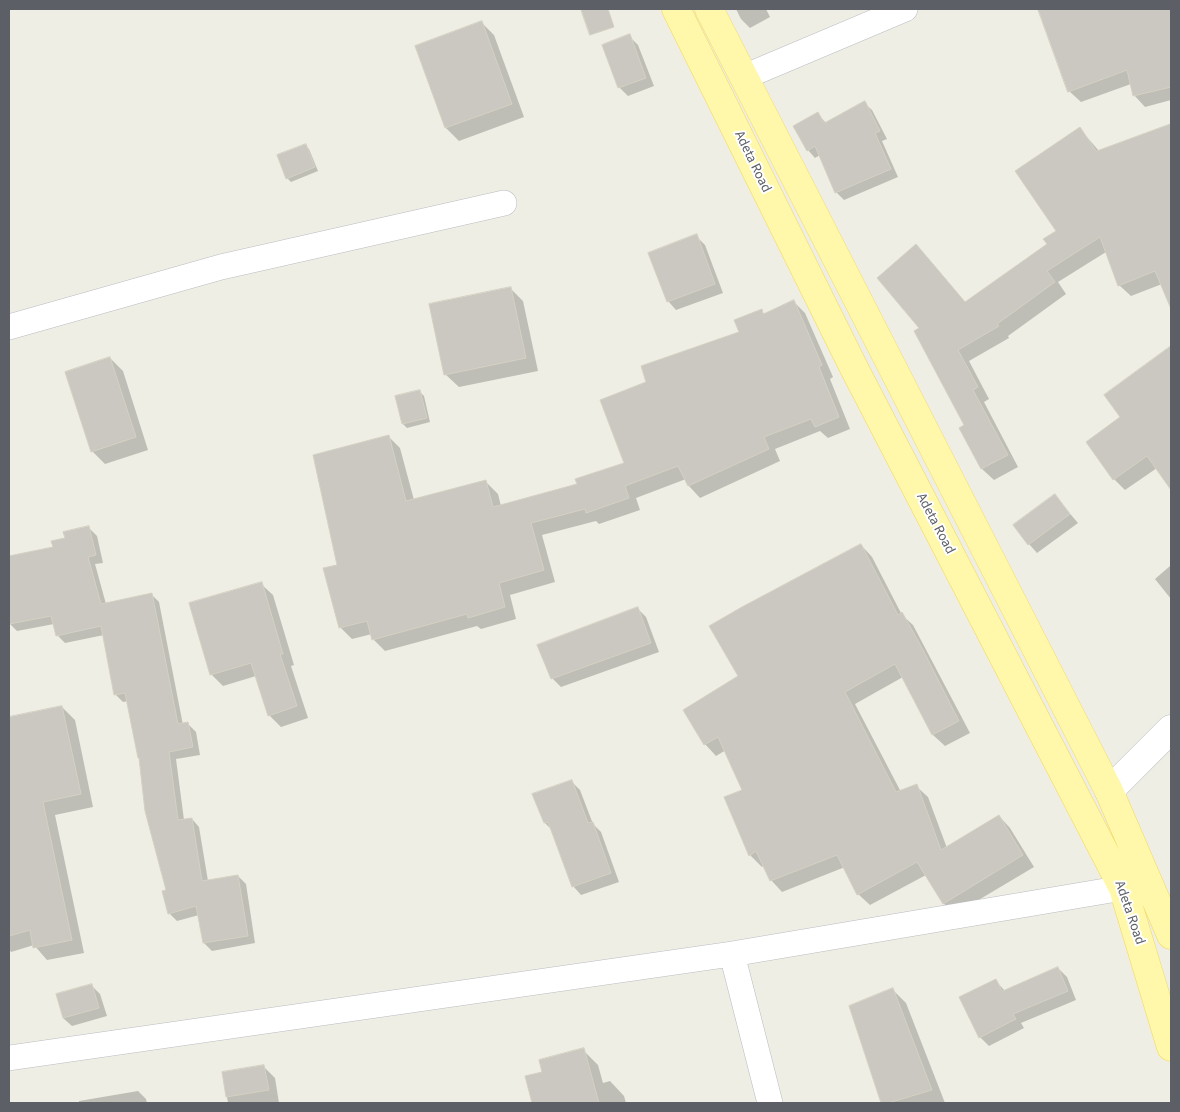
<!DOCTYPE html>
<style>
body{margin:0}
#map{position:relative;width:1180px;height:1112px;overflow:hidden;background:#efeee4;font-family:"Source Sans 3",sans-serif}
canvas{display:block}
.frame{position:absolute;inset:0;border:10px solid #5c5f65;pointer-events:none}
</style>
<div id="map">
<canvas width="1180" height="1112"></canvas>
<div class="frame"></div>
</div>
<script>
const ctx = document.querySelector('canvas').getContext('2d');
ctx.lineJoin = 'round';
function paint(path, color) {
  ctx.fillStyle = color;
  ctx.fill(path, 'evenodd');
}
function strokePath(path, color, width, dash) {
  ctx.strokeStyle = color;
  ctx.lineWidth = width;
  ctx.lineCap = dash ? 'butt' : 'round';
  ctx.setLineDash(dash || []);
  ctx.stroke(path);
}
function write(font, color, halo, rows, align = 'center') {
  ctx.font = font + ' "Source Sans 3",sans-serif';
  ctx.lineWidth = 4;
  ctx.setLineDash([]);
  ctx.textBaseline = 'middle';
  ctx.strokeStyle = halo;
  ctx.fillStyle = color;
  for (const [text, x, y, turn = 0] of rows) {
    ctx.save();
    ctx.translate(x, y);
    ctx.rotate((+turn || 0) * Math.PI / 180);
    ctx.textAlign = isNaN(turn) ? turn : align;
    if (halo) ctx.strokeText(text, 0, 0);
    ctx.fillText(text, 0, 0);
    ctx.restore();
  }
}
const shadow = new Path2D(`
 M 736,9 L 766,9 L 770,17 L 750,28 L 741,19 Z
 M 1039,9 L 1171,9 L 1171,100 L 1145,107 L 1134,95 L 1131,84 L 1081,102 L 1069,91 Z
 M 481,22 L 494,35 L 524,117 L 459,141 L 446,128 L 416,46 Z
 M 629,36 L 638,45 L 654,86 L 628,96 L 619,87 Z
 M 864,103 L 872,110 L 887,139 L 882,141 L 898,177 L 844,200 L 836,192 L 820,155 L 815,158 L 808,150 L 818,114 L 826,123 Z
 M 1171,126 L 1171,294 L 1162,284 L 1131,296 L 1119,285 L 1106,252 L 1058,282 L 1066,294 L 1008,336 L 1009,338 L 969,361 L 989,399 L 984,402 L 1018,467 L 994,480 L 982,469 L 961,428 L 966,425 L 921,328 L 927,257 L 966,303 L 1048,244 L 1057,231 L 1080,129 L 1099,151 Z
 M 305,145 L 309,149 L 318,171 L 291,182 L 287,178 Z
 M 696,236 L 705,245 L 723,293 L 676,310 L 668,301 Z
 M 510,288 L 523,301 L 538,371 L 459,387 L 445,374 Z
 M 794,302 L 805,313 L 833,377 L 830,379 L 850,429 L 828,438 L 820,431 L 775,449 L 780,461 L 700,498 L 689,486 L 686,479 L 636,498 L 640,510 L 599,524 L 596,521 L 542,535 L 555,582 L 510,595 L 516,619 L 481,629 L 477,626 L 385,651 L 373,639 L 372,634 L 352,639 L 340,627 L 338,565 L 389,437 L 400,448 L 414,500 L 486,482 L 498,494 L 501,506 L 579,485 L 626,464 L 648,383 L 741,333 L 761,311 L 765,314 Z
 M 1171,348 L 1171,485 L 1157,468 L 1125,490 L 1114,479 L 1122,418 L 1106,395 Z
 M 110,358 L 123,371 L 148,450 L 105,464 L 92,451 Z
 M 420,392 L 424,396 L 430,422 L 407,428 L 403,424 L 396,397 Z
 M 1054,495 L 1078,523 L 1037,553 L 1029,544 Z
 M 89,528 L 97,536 L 103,563 L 95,564 L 106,604 L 151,594 L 159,602 L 183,725 L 188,724 L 196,732 L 200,755 L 176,759 L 184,820 L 192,819 L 199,827 L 208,881 L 238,876 L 246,884 L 255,943 L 212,951 L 204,943 L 199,915 L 177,921 L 169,913 L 168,891 L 128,701 L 123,702 L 115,694 L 104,635 L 65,643 L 57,635 L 54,624 L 17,631 L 9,623 L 9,557 L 54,548 Z
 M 861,545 L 872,557 L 902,615 L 913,625 L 970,733 L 945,746 L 933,735 L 903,677 L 855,704 L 901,792 L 916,786 L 928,797 L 947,848 L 999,816 L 1010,828 L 1034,867 L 955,914 L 943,903 L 926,875 L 870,905 L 858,894 L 845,867 L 782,892 L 771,880 L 764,865 L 762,867 L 751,856 L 726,797 L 744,791 L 726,750 L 716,756 L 705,744 L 684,710 L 739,677 Z
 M 1170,566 L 1171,567 L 1171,599 L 1155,579 Z
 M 261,584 L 273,595 L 294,665 L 291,666 L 308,718 L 281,727 L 269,715 L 256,676 L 223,686 L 211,674 Z
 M 638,609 L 646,617 L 659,652 L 561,687 L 552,678 Z
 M 62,707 L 75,720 L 93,807 L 55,815 L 84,953 L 47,960 L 34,945 L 11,952 L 9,949 L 9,718 Z
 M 572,782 L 580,790 L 593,824 L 601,832 L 619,882 L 581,895 L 573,886 L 553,831 L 545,823 Z
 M 1058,968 L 1067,977 L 1076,1000 L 1021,1023 L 1024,1028 L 989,1046 L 980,1037 L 995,980 L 1005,991 Z
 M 91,985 L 100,994 L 107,1016 L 72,1026 L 63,1018 Z
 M 893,990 L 906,1003 L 945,1103 L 882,1103 L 851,1006 Z
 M 583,1050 L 598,1065 L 603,1083 L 610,1081 L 624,1096 L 626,1103 L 533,1103 L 526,1077 L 543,1073 Z
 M 264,1067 L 275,1078 L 279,1103 L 228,1103 L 223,1073 Z
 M 138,1091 L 146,1099 L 147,1103 L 79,1103 L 79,1101 Z`);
const building = new Path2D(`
 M 581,9 L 608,9 L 614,27 L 590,35 Z
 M 1038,9 L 1171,9 L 1171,87 L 1133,96 L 1127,70 L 1068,92 Z
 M 482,21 L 512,104 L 445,128 L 415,46 Z
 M 630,34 L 646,78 L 618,88 L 602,45 Z
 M 865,101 L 880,131 L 875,133 L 891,169 L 835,193 L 815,146 L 807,151 L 793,126 L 818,112 L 824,123 Z
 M 1171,124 L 1171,309 L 1155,271 L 1118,286 L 1100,237 L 1047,271 L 1055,282 L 997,324 L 999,326 L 958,350 L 978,387 L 973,390 L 1008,455 L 981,469 L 959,428 L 964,425 L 914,331 L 919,328 L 877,278 L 916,244 L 965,302 L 1047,244 L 1043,239 L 1056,231 L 1015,171 L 1080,127 L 1096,151 Z
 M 306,144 L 315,167 L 286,179 L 277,155 Z
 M 697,234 L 715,284 L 667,302 L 648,253 Z
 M 511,287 L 526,358 L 444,375 L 429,304 Z
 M 794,300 L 822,365 L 819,367 L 839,417 L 815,427 L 811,419 L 764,437 L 769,449 L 688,486 L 678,466 L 625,486 L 629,498 L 586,513 L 585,509 L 531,523 L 544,570 L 499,583 L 505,607 L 468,618 L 467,614 L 372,640 L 367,621 L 339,628 L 323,568 L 337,565 L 313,455 L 389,435 L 406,501 L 486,480 L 493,507 L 577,484 L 575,479 L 624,463 L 600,400 L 646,382 L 641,366 L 739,332 L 734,320 L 762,309 L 763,314 Z
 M 1171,346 L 1171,490 L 1147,456 L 1113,480 L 1086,442 L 1120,417 L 1104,395 Z
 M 110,357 L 136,437 L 91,452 L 65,372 Z
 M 420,390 L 427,418 L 402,424 L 395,396 Z
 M 1055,494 L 1070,514 L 1028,545 L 1013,525 Z
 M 89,526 L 96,555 L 88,557 L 101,604 L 152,593 L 178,724 L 188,722 L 193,747 L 169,752 L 178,820 L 192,818 L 202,881 L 238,875 L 248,936 L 203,943 L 196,906 L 168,914 L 162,891 L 166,890 L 145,811 L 139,758 L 138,758 L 125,693 L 114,695 L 101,626 L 56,636 L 51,616 L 9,624 L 9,556 L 53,547 L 51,541 L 65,538 L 63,532 Z
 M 861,544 L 898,615 L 902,612 L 922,648 L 959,721 L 932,735 L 895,664 L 845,692 L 896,792 L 917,784 L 941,850 L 999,815 L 1023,855 L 943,904 L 917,862 L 857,895 L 837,855 L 770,881 L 756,851 L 749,856 L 724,797 L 742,790 L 718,737 L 704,745 L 683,710 L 738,676 L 709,626 L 742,607 Z
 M 262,582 L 283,654 L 280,654 L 297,706 L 268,716 L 251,663 L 210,675 L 189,603 Z
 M 638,607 L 651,643 L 551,679 L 537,645 Z
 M 62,706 L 81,794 L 43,802 L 72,940 L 33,948 L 30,930 L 9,936 L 9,717 Z
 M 572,780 L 588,823 L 593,822 L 611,873 L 572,887 L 548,822 L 544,823 L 532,794 Z
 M 1058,967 L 1068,991 L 1013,1014 L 1016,1019 L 979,1038 L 959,997 L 996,979 L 1002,991 Z
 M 92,984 L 99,1008 L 63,1018 L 56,994 Z
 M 893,988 L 932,1090 L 888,1103 L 881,1103 L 849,1006 Z
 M 584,1048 L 599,1103 L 532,1103 L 525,1076 L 542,1072 L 539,1060 Z
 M 264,1065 L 269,1090 L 226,1097 L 222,1072 Z`);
const minor = new Path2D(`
 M 744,77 L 905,9
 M 9,327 L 221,267 L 504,203
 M 732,954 L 770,1103
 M 9,1058 L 732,954 L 1123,888`);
const tertiary = new Path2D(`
 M 1109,791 L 1171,729`);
const primary = new Path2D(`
 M 676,9 L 853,366 L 1123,888 L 1171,1047
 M 709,9 L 1109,791 L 1171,935`);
const streetNames = [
 ["Adeta Road",752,162,64],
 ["Adeta Road",935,524,62],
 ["Adeta Road",1129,913,71]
];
paint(shadow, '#0003');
paint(building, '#cac8c1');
strokePath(building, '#d4d0c2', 1);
strokePath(minor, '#b9bcc1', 26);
strokePath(tertiary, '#b9bcc1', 29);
strokePath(primary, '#f5d657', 29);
strokePath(minor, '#fff', 25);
strokePath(tertiary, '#fff', 28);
strokePath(primary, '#fff8aa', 28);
write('14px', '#5c5f65', '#fff', streetNames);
</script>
